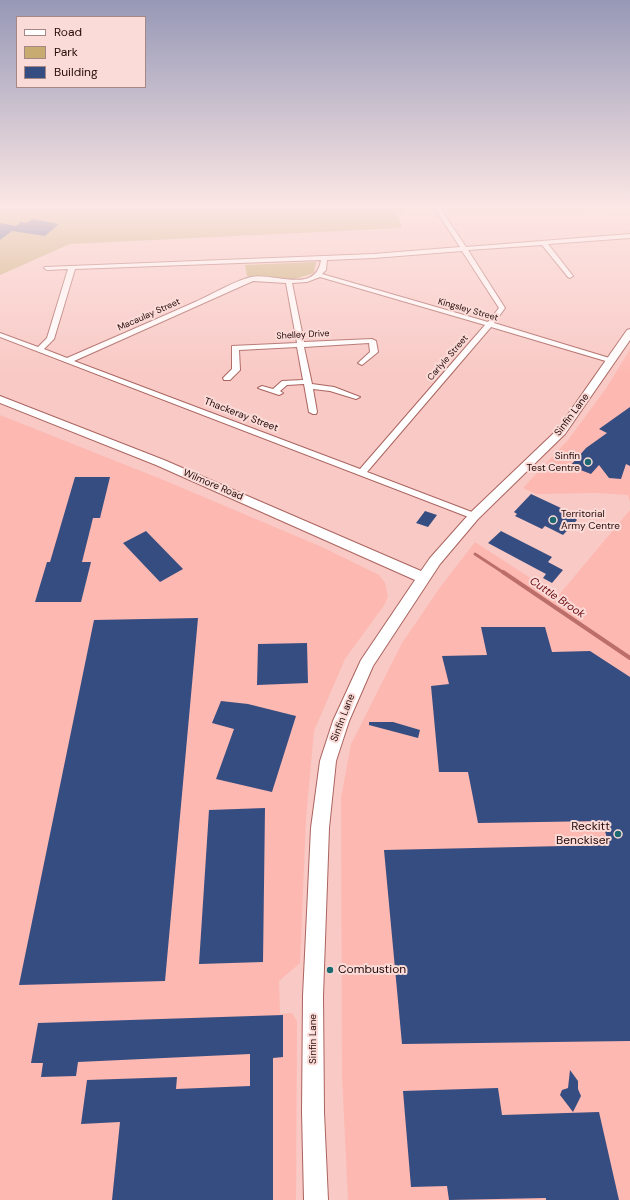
<!DOCTYPE html>
<style>
body{margin:0}
#map{position:relative;width:630px;height:1200px;overflow:hidden;background:#f9c9c5;font-family:"DM Sans",sans-serif}
canvas{display:block}
.legend{position:absolute;left:16px;top:16px;width:130px;height:72px;box-sizing:border-box;background:#fbdbd7;border:1px solid #a58785;margin:0;padding:5px 7px;list-style:none;font-size:12px;color:#240a09}
.legend li{display:flex;align-items:center;gap:8px;height:20px}
.legend b{width:20px;border:1px solid #a58785}
</style>
<div id="map">
<canvas width="630" height="1200"></canvas>
<ul class="legend">
<li><b style="height:5px;background:#fff"></b>Road</li>
<li><b style="height:11px;background:#c7ab71"></b>Park</li>
<li><b style="height:11px;background:#364d81"></b>Building</li>
</ul>
</div>
<script>
const ctx = document.querySelector('canvas').getContext('2d');
ctx.lineJoin = 'round';
function paint(path, color) {
  ctx.fillStyle = color;
  ctx.fill(path, 'evenodd');
}
function strokePath(path, color, width, dash) {
  ctx.strokeStyle = color;
  ctx.lineWidth = width;
  ctx.lineCap = dash ? 'butt' : 'round';
  ctx.setLineDash(dash || []);
  ctx.stroke(path);
}
function write(font, color, halo, rows, align = 'center') {
  ctx.font = font + ' "DM Sans",sans-serif';
  ctx.lineWidth = 4;
  ctx.setLineDash([]);
  ctx.textBaseline = 'middle';
  ctx.strokeStyle = halo;
  ctx.fillStyle = color;
  for (const [text, x, y, turn = 0] of rows) {
    ctx.save();
    ctx.translate(x, y);
    ctx.rotate((+turn || 0) * Math.PI / 180);
    ctx.textAlign = isNaN(turn) ? turn : align;
    if (halo) ctx.strokeText(text, 0, 0);
    ctx.fillText(text, 0, 0);
    ctx.restore();
  }
}
const built = new Path2D(`
 M 450,208 L 607,208 L 529,214 L 456,212 Z
 M 630,349 L 630,502 L 628,495 L 597,493 L 536,494 L 523,488 L 568,440 L 607,387 Z
 M 0,415 L 161,479 L 322,547 L 379,575 L 385,583 L 388,596 L 385,604 L 345,659 L 314,731 L 306,818 L 300,963 L 279,981 L 280,1014 L 292,1013 L 297,1021 L 296,1200 L 0,1200 Z
 M 630,510 L 630,1200 L 348,1200 L 342,1075 L 341,798 L 351,744 L 402,643 L 441,586 L 475,542 L 558,596 Z`);
const green = new Path2D(`
 M 0,208 L 403,208 L 403,213 L 397,213 L 402,228 L 70,244 L 0,275 Z
 M 316,262 L 314,273 L 295,279 L 247,276 L 245,265 Z`);
const streamFar1 = new Path2D(`
 M 475,554 L 504,573`);
const stream = new Path2D(`
 M 503,572 L 630,658`);
const building = new Path2D(`
 M 32,219 L 59,224 L 45,236 L 12,231 L 0,240 L 0,223 L 16,226 L 21,222 L 26,223 Z
 M 630,407 L 630,466 L 626,464 L 621,479 L 609,478 L 599,465 L 591,474 L 570,466 L 586,448 L 607,433 L 599,429 Z
 M 75,477 L 110,477 L 100,518 L 93,518 L 82,562 L 91,562 L 81,602 L 35,602 L 47,562 L 50,562 Z
 M 531,494 L 578,516 L 576,519 L 577,520 L 563,535 L 545,526 L 542,529 L 515,516 L 517,514 L 514,512 Z
 M 425,511 L 437,515 L 428,527 L 416,523 Z
 M 146,531 L 183,569 L 160,582 L 123,543 Z
 M 501,531 L 552,557 L 548,562 L 563,570 L 552,583 L 543,578 L 546,574 L 488,543 Z
 M 198,618 L 165,981 L 19,985 L 94,620 Z
 M 481,627 L 545,627 L 552,652 L 590,651 L 630,677 L 630,1041 L 402,1044 L 384,850 L 609,845 L 602,821 L 478,823 L 468,772 L 439,772 L 431,686 L 449,684 L 442,656 L 487,655 Z
 M 307,643 L 308,683 L 257,685 L 258,644 Z
 M 221,701 L 248,704 L 296,716 L 272,792 L 216,779 L 234,729 L 212,723 Z
 M 369,722 L 393,722 L 420,730 L 418,738 L 369,725 Z
 M 265,808 L 263,962 L 199,964 L 209,810 Z
 M 283,1015 L 283,1057 L 273,1058 L 273,1200 L 112,1200 L 120,1122 L 81,1124 L 87,1080 L 177,1077 L 176,1089 L 250,1086 L 250,1054 L 78,1062 L 76,1076 L 41,1077 L 43,1063 L 31,1063 L 38,1023 Z
 M 570,1070 L 578,1081 L 578,1089 L 581,1096 L 573,1112 L 560,1095 L 562,1090 L 568,1088 Z
 M 498,1088 L 502,1115 L 599,1112 L 619,1200 L 546,1200 L 546,1198 L 449,1200 L 447,1186 L 411,1187 L 403,1091 Z`);
const street = new Path2D(`
 M 437,208 L 440,208 L 466,247 L 630,234 L 630,238 L 548,244 L 573,276 L 570,278 L 568,277 L 542,245 L 468,250 L 505,308 L 494,323 L 616,360 L 612,362 L 609,362 L 491,327 L 367,472 L 477,514 L 479,516 L 477,518 L 471,518 L 0,337 L 0,333 L 38,347 L 47,338 L 68,269 L 47,270 L 44,268 L 45,267 L 374,254 L 460,247 L 435,209 ZM 462,251 L 499,308 L 488,322 L 322,274 L 326,270 L 327,260 L 374,258 ZM 321,260 C 316,295 273,272 251,277 C 234,281 211,295 195,302 C 153,321 110,339 67,358 L 44,349 L 54,339 L 75,269 ZM 320,277 L 485,325 L 360,469 L 74,361 L 253,281 L 286,283 L 297,343 L 232,346 L 232,369 L 223,378 L 224,380 L 230,380 L 240,370 L 239,350 L 297,347 L 303,380 L 282,381 L 273,389 L 262,386 L 258,388 L 279,395 L 283,393 L 280,391 L 287,385 L 304,384 L 309,412 L 313,414 L 316,414 L 317,412 L 313,389 L 330,391 L 356,399 L 360,397 L 334,387 L 312,384 L 304,347 L 369,343 L 370,352 L 358,363 L 362,365 L 378,352 L 376,341 L 372,339 L 304,342 L 292,283 L 307,282 Z`);
const secondary = new Path2D(`
 M 630,329 L 630,340 L 565,434 L 478,519 L 440,564 L 373,666 L 349,721 L 336,761 L 329,828 L 323,996 L 324,1112 L 328,1200 L 304,1200 L 302,1112 L 303,996 L 311,828 L 320,761 L 333,721 L 361,660 L 415,580 L 156,465 L 0,403 L 0,396 L 164,460 L 421,571 L 430,558 L 470,513 L 557,430 L 627,330 Z`);
const markers = [
 [588,462,4,"#1e6971"],
 [553,520,4,"#1e6971"],
 [618,834,4,"#1e6971"],
 [330,970,4,"#1e6971"]
];
const farStreetnames = [
 ["Kingsley Street",468,310,16],
 ["Macaulay Street",149,315,-24],
 ["Shelley Drive",303,335,-3],
 ["Carlyle Street",448,358,-49]
];
const streetNames = [
 ["Thackeray Street",241,415,21],
 ["Sinfin Lane",572,415,-53],
 ["Wilmore Road",213,485,23],
 ["Sinfin Lane",343,718,-69],
 ["Sinfin Lane",313,1039,-90]
];
const poiNames = [
 ["Sinfin",580,456],
 ["Test Centre",580,468],
 ["Territorial",561,514,"left"],
 ["Army Centre",561,526,"left"]
];
const waterNames = [
 ["Cuttle Brook",557,598,34]
];
const nearPoinames = [
 ["Reckitt",610,827],
 ["Benckiser",610,841],
 ["Combustion",338,970,"left"]
];
paint(built, '#fdb8b1');
paint(green, '#c7ab71');
strokePath(streamFar1, '#bc6f6a', 3);
strokePath(stream, '#bc6f6a', 4);
paint(building, '#364d81');
strokePath(street, '#aa645f', 2);
strokePath(secondary, '#aa645f', 2);
paint(street, '#fff');
paint(secondary, '#fff');
const sky = ctx.createLinearGradient(0, 0, 0, 376);
sky.addColorStop(0, '#9698b6');
sky.addColorStop(0.55, '#fce7e5');
sky.addColorStop(1, '#fce7e500');
ctx.fillStyle = sky;
ctx.fillRect(0, 0, 630, 376);
for (const [x, y, r, color] of markers) {
  const dot = new Path2D();
  dot.arc(x, y, r, 0, 2 * Math.PI);
  ctx.fillStyle = color;
  ctx.fill(dot);
  strokePath(dot, '#fbdbd7', 1.5);
}
write('9px', '#240a09', '#fbdbd7', farStreetnames);
write('10px', '#240a09', '#fbdbd7', streetNames);
write('10px', '#240a09', '#fbdbd7', poiNames, 'right');
write('italic 11px', '#6b0a11', '#fbdbd7', waterNames);
write('12px', '#240a09', '#fbdbd7', nearPoinames, 'right');
</script>
